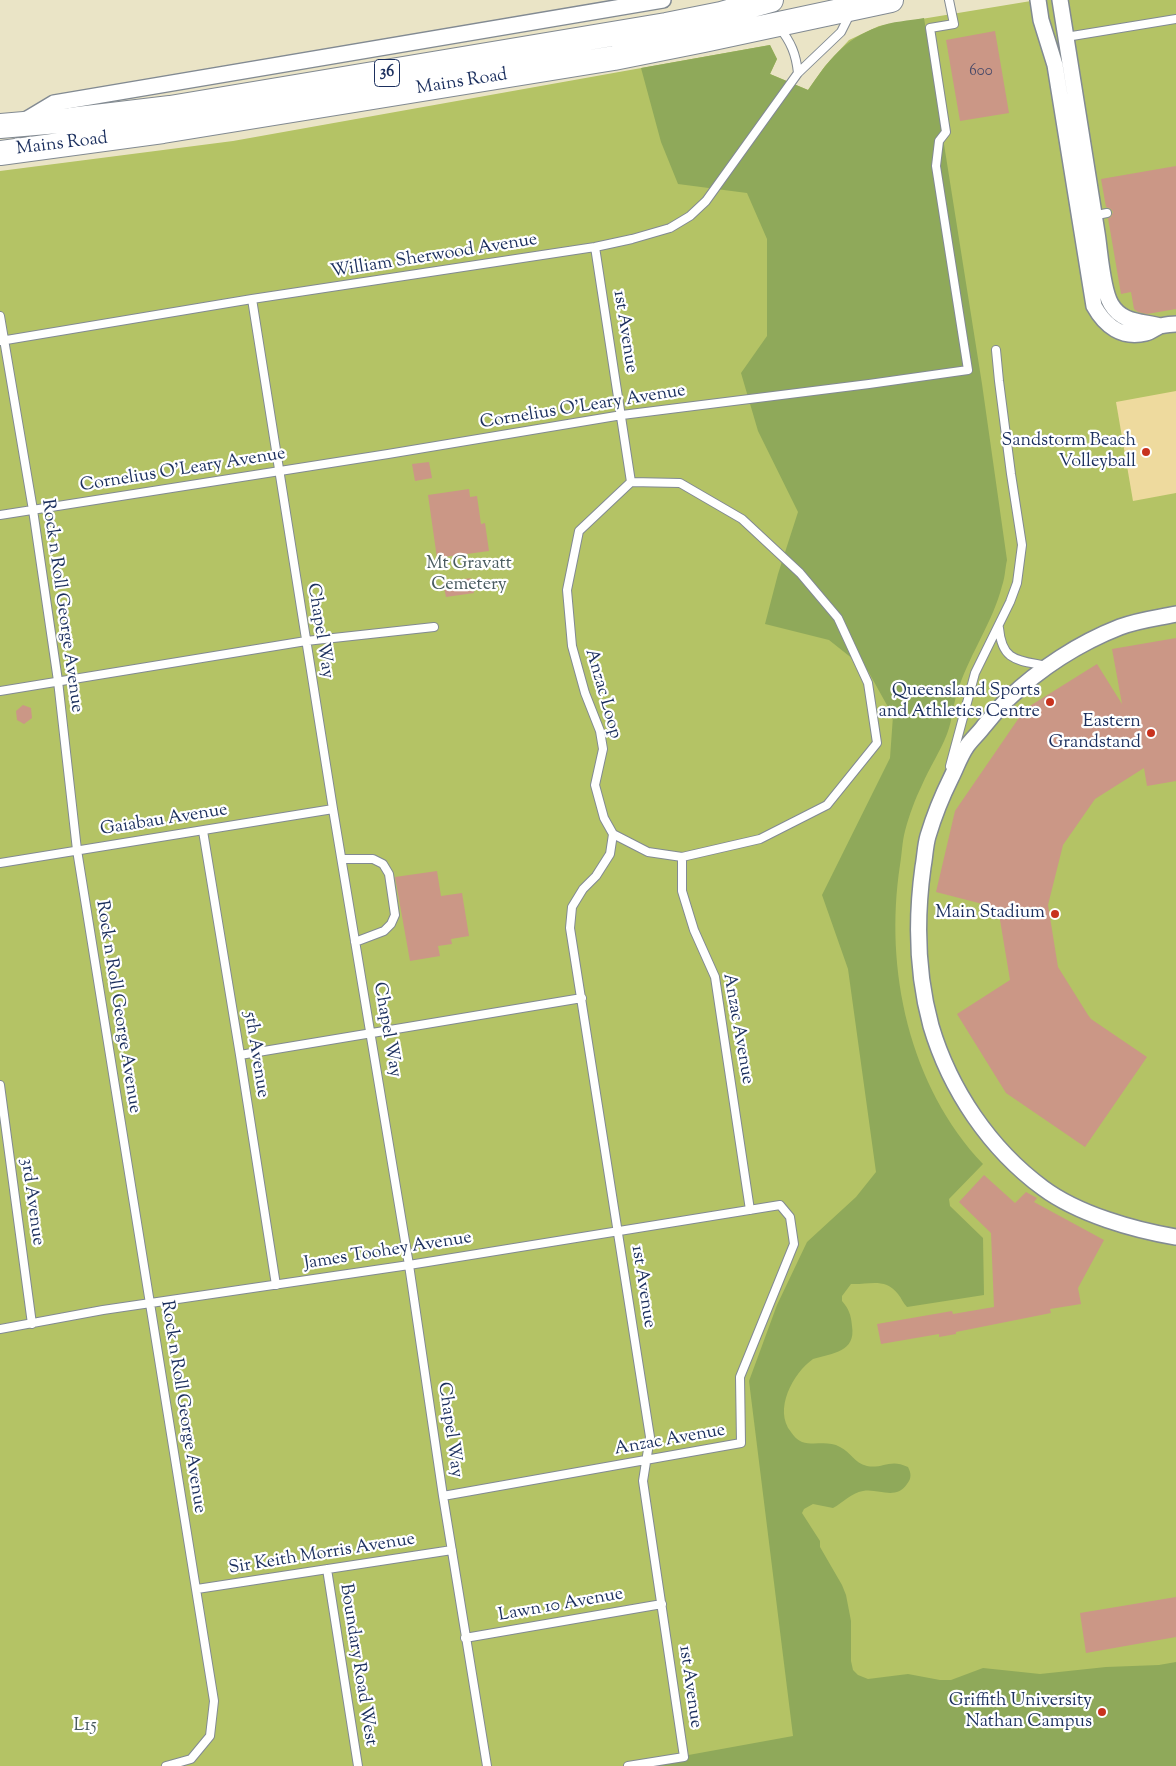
<!DOCTYPE html>
<style>
body{margin:0}
canvas{display:block;background:#eae4c6}
</style>
<canvas width="1176" height="1766"></canvas>
<script>
const ctx = document.querySelector('canvas').getContext('2d');
ctx.lineJoin = 'round';
function paint(path, color) {
  ctx.fillStyle = color;
  ctx.fill(path, 'evenodd');
}
function strokePath(path, color, width, dash) {
  ctx.strokeStyle = color;
  ctx.lineWidth = width;
  ctx.lineCap = dash ? 'butt' : 'round';
  ctx.setLineDash(dash || []);
  ctx.stroke(path);
}
function write(font, color, halo, rows, align = 'center') {
  ctx.font = font + ' "Sorts Mill Goudy",serif';
  ctx.lineWidth = 4.5;
  ctx.setLineDash([]);
  ctx.textBaseline = 'middle';
  ctx.strokeStyle = halo;
  ctx.fillStyle = color;
  for (const [text, x, y, turn = 0] of rows) {
    ctx.save();
    ctx.translate(x, y);
    ctx.rotate((+turn || 0) * Math.PI / 180);
    ctx.textAlign = isNaN(turn) ? turn : align;
    if (halo) ctx.strokeText(text, 0, 0);
    ctx.fillText(text, 0, 0);
    ctx.restore();
  }
}
const green = new Path2D(`
 M 1037,0 L 1176,0 L 1176,1689 L 702,1766 L 0,1766 L 0,171 L 233,141 L 770,45 L 777,59 L 770,74 L 808,90 L 825,66 L 849,40 L 879,26 Z`);
const forest = new Path2D(`
 M 924,18 L 982,384 L 1007,560 C 1005,569 1005,578 1002,586 C 993,621 971,652 959,687 C 953,702 953,719 947,734 C 940,752 929,768 922,785 C 915,799 909,816 905,831 C 902,842 902,854 900,865 C 884,969 909,1086 983,1164 L 949,1199 L 950,1206 L 983,1238 L 984,1295 L 907,1307 C 903,1303 902,1299 898,1294 C 885,1277 868,1285 851,1284 L 842,1296 L 842,1301 C 849,1309 851,1315 852,1326 C 856,1352 833,1353 813,1359 C 793,1373 773,1410 791,1432 C 793,1435 797,1440 802,1442 C 814,1446 828,1440 840,1447 C 851,1452 854,1463 867,1466 C 883,1469 890,1458 908,1467 C 911,1473 912,1478 907,1484 C 895,1501 879,1488 863,1491 C 851,1493 844,1502 833,1508 L 813,1504 L 804,1509 L 802,1513 L 820,1541 L 820,1547 L 842,1585 L 846,1595 L 851,1621 L 851,1661 L 853,1670 L 858,1675 L 868,1679 L 908,1674 L 940,1680 L 951,1680 L 983,1668 L 1040,1674 L 1106,1667 L 1159,1665 L 1176,1662 L 1176,1766 L 628,1766 L 793,1736 L 749,1381 L 777,1305 L 807,1242 L 856,1197 L 876,1172 L 848,969 L 822,895 L 890,758 L 893,716 L 868,671 L 829,640 L 765,624 L 778,574 L 798,512 L 758,431 L 741,373 L 767,336 L 767,239 L 747,193 L 678,184 L 661,142 L 641,68 L 770,45 L 777,59 L 770,74 L 808,90 C 828,61 844,39 878,27 C 892,21 909,21 924,18 Z`);
const sand = new Path2D(`
 M 1176,391 L 1176,493 L 1133,501 L 1116,402 Z`);
const building = new Path2D(`
 M 995,31 L 1009,113 L 960,121 L 946,40 Z
 M 1176,166 L 1176,309 L 1147,314 L 1138,312 L 1134,309 L 1131,292 L 1121,294 L 1108,218 L 1111,217 L 1113,212 L 1111,209 L 1106,207 L 1101,179 Z
 M 429,462 L 432,478 L 415,481 L 412,464 Z
 M 469,489 L 470,497 L 477,496 L 481,524 L 485,523 L 489,551 L 437,558 L 428,495 Z
 M 471,578 L 474,593 L 446,597 L 443,582 Z
 M 1176,638 L 1176,781 L 1147,786 L 1144,768 L 1095,799 L 1063,845 L 1048,905 L 1058,967 L 1088,1015 L 1091,1019 L 1147,1057 L 1085,1147 L 1006,1093 L 957,1014 L 1010,980 L 998,908 L 936,892 L 955,811 L 1025,709 L 1097,664 L 1122,704 L 1112,649 Z
 M 23,705 L 31,708 L 32,718 L 24,724 L 17,720 L 16,711 Z
 M 437,871 L 441,896 L 462,893 L 469,936 L 451,939 L 452,944 L 438,946 L 440,956 L 410,961 L 395,877 Z
 M 984,1175 L 1015,1203 L 1026,1192 L 1037,1198 L 1034,1202 L 1104,1240 L 1078,1288 L 1081,1304 L 1050,1309 L 1051,1313 L 956,1332 L 956,1334 L 939,1337 L 939,1334 L 881,1344 L 877,1324 L 952,1311 L 953,1314 L 994,1307 L 991,1233 L 959,1202 Z
 M 1176,1597 L 1176,1637 L 1086,1653 L 1080,1613 Z`);
const service = new Path2D(`
 M 779,27 C 791,42 796,54 798,73
 M 1066,37 L 1176,19
 M 1092,216 L 1107,213
 M 595,247 L 631,482
 M 252,299 L 333,809 L 409,1265 L 443,1496 L 487,1766
 M 0,316 L 33,510 L 58,681 L 77,850 L 214,1701 L 210,1736 L 191,1759 L 166,1766
 M 0,341 L 252,299 L 595,247 L 632,239 L 670,228 L 690,216 L 706,201 L 798,73 L 841,32 L 850,14
 M 631,482 L 680,483 L 742,519 L 800,573 L 838,618 L 868,683 L 877,743 L 827,805 L 760,839 L 682,857 L 648,852 L 613,834 L 604,818 L 595,785 L 603,749 L 600,731 L 585,693 L 572,646 L 567,590 L 579,531 Z
 M 0,515 L 388,454 L 622,415 L 869,384 L 968,370 L 936,166 L 939,141 L 946,132 L 930,28 L 954,24 L 949,0
 M 999,628 C 1002,662 1018,660 1047,666
 M 0,691 L 306,641 L 434,627
 M 950,766 L 975,673 L 1010,602 L 1017,583 L 1022,545 L 1011,474 L 999,381 L 996,350
 M 203,831 L 240,1055 L 276,1285
 M 613,834 L 610,854 L 596,876 L 583,889 L 572,907 L 570,928 L 650,1437 L 643,1481 L 684,1757 L 628,1766
 M 682,857 L 682,891 L 694,930 L 715,977 L 750,1210
 M 342,859 L 373,859 L 383,864 L 389,874 L 395,915 L 391,924 L 384,931 L 355,942
 M 0,863 L 333,809
 M 240,1055 L 582,998
 M 0,1085 L 32,1324
 M 0,1329 L 103,1310 L 409,1265 L 780,1205 L 790,1217 L 794,1244 L 740,1377 L 741,1443 L 443,1496
 M 327,1569 L 358,1766
 M 197,1589 L 452,1550
 M 465,1638 L 662,1604`);
const minor = new Path2D(`
 M 1038,0 L 1041,20 L 1055,65 L 1094,306 C 1105,326 1122,339 1146,333 C 1151,332 1155,328 1160,326 C 1165,325 1171,324 1176,324
 M 1060,0 C 1073,78 1084,155 1097,233 C 1100,251 1102,289 1111,304 C 1122,323 1141,321 1160,326
 M 24,121 L 54,103 L 663,0
 M 1176,614 C 1157,618 1138,620 1120,627 C 1079,643 1039,669 1008,699 C 999,707 992,717 984,726 C 979,733 972,739 967,746 C 960,756 956,768 951,778 C 942,796 934,816 928,836 C 925,846 925,857 923,867 C 916,918 917,975 931,1026 C 950,1090 990,1149 1043,1188 C 1078,1214 1134,1230 1176,1237`);
const primary = new Path2D(`
 M 0,126 L 70,120 L 170,108 L 666,25 L 721,14 L 771,0
 M 0,153 L 163,131 L 614,58 L 704,40 L 891,0`);
const markers = [
 [1146,452,5,"#c8321e"],
 [1050,702,5,"#c8321e"],
 [1151,733,5,"#c8321e"],
 [1055,914,5,"#c8321e"],
 [1102,1712,5,"#c8321e"]
];
const numberNames = [
 ["600",981,72]
];
const shields = [
 [387,73,25]
];
const shieldNames = [
 ["36",387,73]
];
const streetNames = [
 ["Mains Road",462,83,-9],
 ["Mains Road",62,145,-7],
 ["William Sherwood Avenue",434,257,-9],
 ["1st Avenue",624,332,81],
 ["Cornelius O'Leary Avenue",583,408,-9],
 ["Cornelius O'Leary Avenue",183,471,-9],
 ["Rock n Roll George Avenue",61,606,82],
 ["Chapel Way",319,631,81],
 ["Anzac Loop",602,694,74],
 ["Gaiabau Avenue",164,821,-9],
 ["Rock n Roll George Avenue",117,1007,81],
 ["Anzac Avenue",737,1029,80],
 ["Chapel Way",386,1030,80],
 ["5th Avenue",255,1055,81],
 ["3rd Avenue",31,1202,82],
 ["James Toohey Avenue",388,1252,-9],
 ["1st Avenue",642,1287,81],
 ["Rock n Roll George Avenue",182,1407,81],
 ["Chapel Way",449,1430,82],
 ["Anzac Avenue",670,1441,-10],
 ["Sir Keith Morris Avenue",322,1555,-9],
 ["Lawn 10 Avenue",561,1606,-10],
 ["Boundary Road West",357,1665,81],
 ["1st Avenue",689,1687,82]
];
const poiNames = [
 ["Sandstorm Beach",1136,442],
 ["Volleyball",1136,463],
 ["Queensland Sports",1040,692],
 ["and Athletics Centre",1040,713],
 ["Eastern",1141,723],
 ["Grandstand",1141,744],
 ["Main Stadium",1045,914],
 ["Griffith University",1092,1702],
 ["Nathan Campus",1092,1723]
];
const parkNames = [
 ["Mt Gravatt",469,565],
 ["Cemetery",469,586],
 ["L15",85,1727]
];
paint(green, '#b4c365');
paint(forest, '#8fa95a');
paint(sand, '#eeda9e');
paint(building, '#cb9786');
strokePath(service, '#828a92', 10);
strokePath(minor, '#828a92', 18);
strokePath(primary, '#828a92', 26);
strokePath(service, '#fff', 8);
strokePath(minor, '#fff', 15);
strokePath(primary, '#fff', 24);
for (const [x, y, r, color] of markers) {
  const dot = new Path2D();
  dot.arc(x, y, r, 0, 2 * Math.PI);
  ctx.fillStyle = color;
  ctx.fill(dot);
  strokePath(dot, '#fff', 2);
}
write('15px', '#474968', null, numberNames);
for (const [x, y, w] of shields) {
  const box = new Path2D();
  box.roundRect(x - w / 2, y - 13.5, w, 27, 4);
  ctx.fillStyle = '#fff';
  ctx.fill(box);
  strokePath(box, '#1b2f5e', 1);
}
write('bold 16px', '#1b2f5e', null, shieldNames);
write('18px', '#1b2f5e', '#fff', streetNames);
write('18px', '#1b2f5e', '#fff', poiNames, 'right');
write('18px', '#495b60', '#fff', parkNames);
</script>
